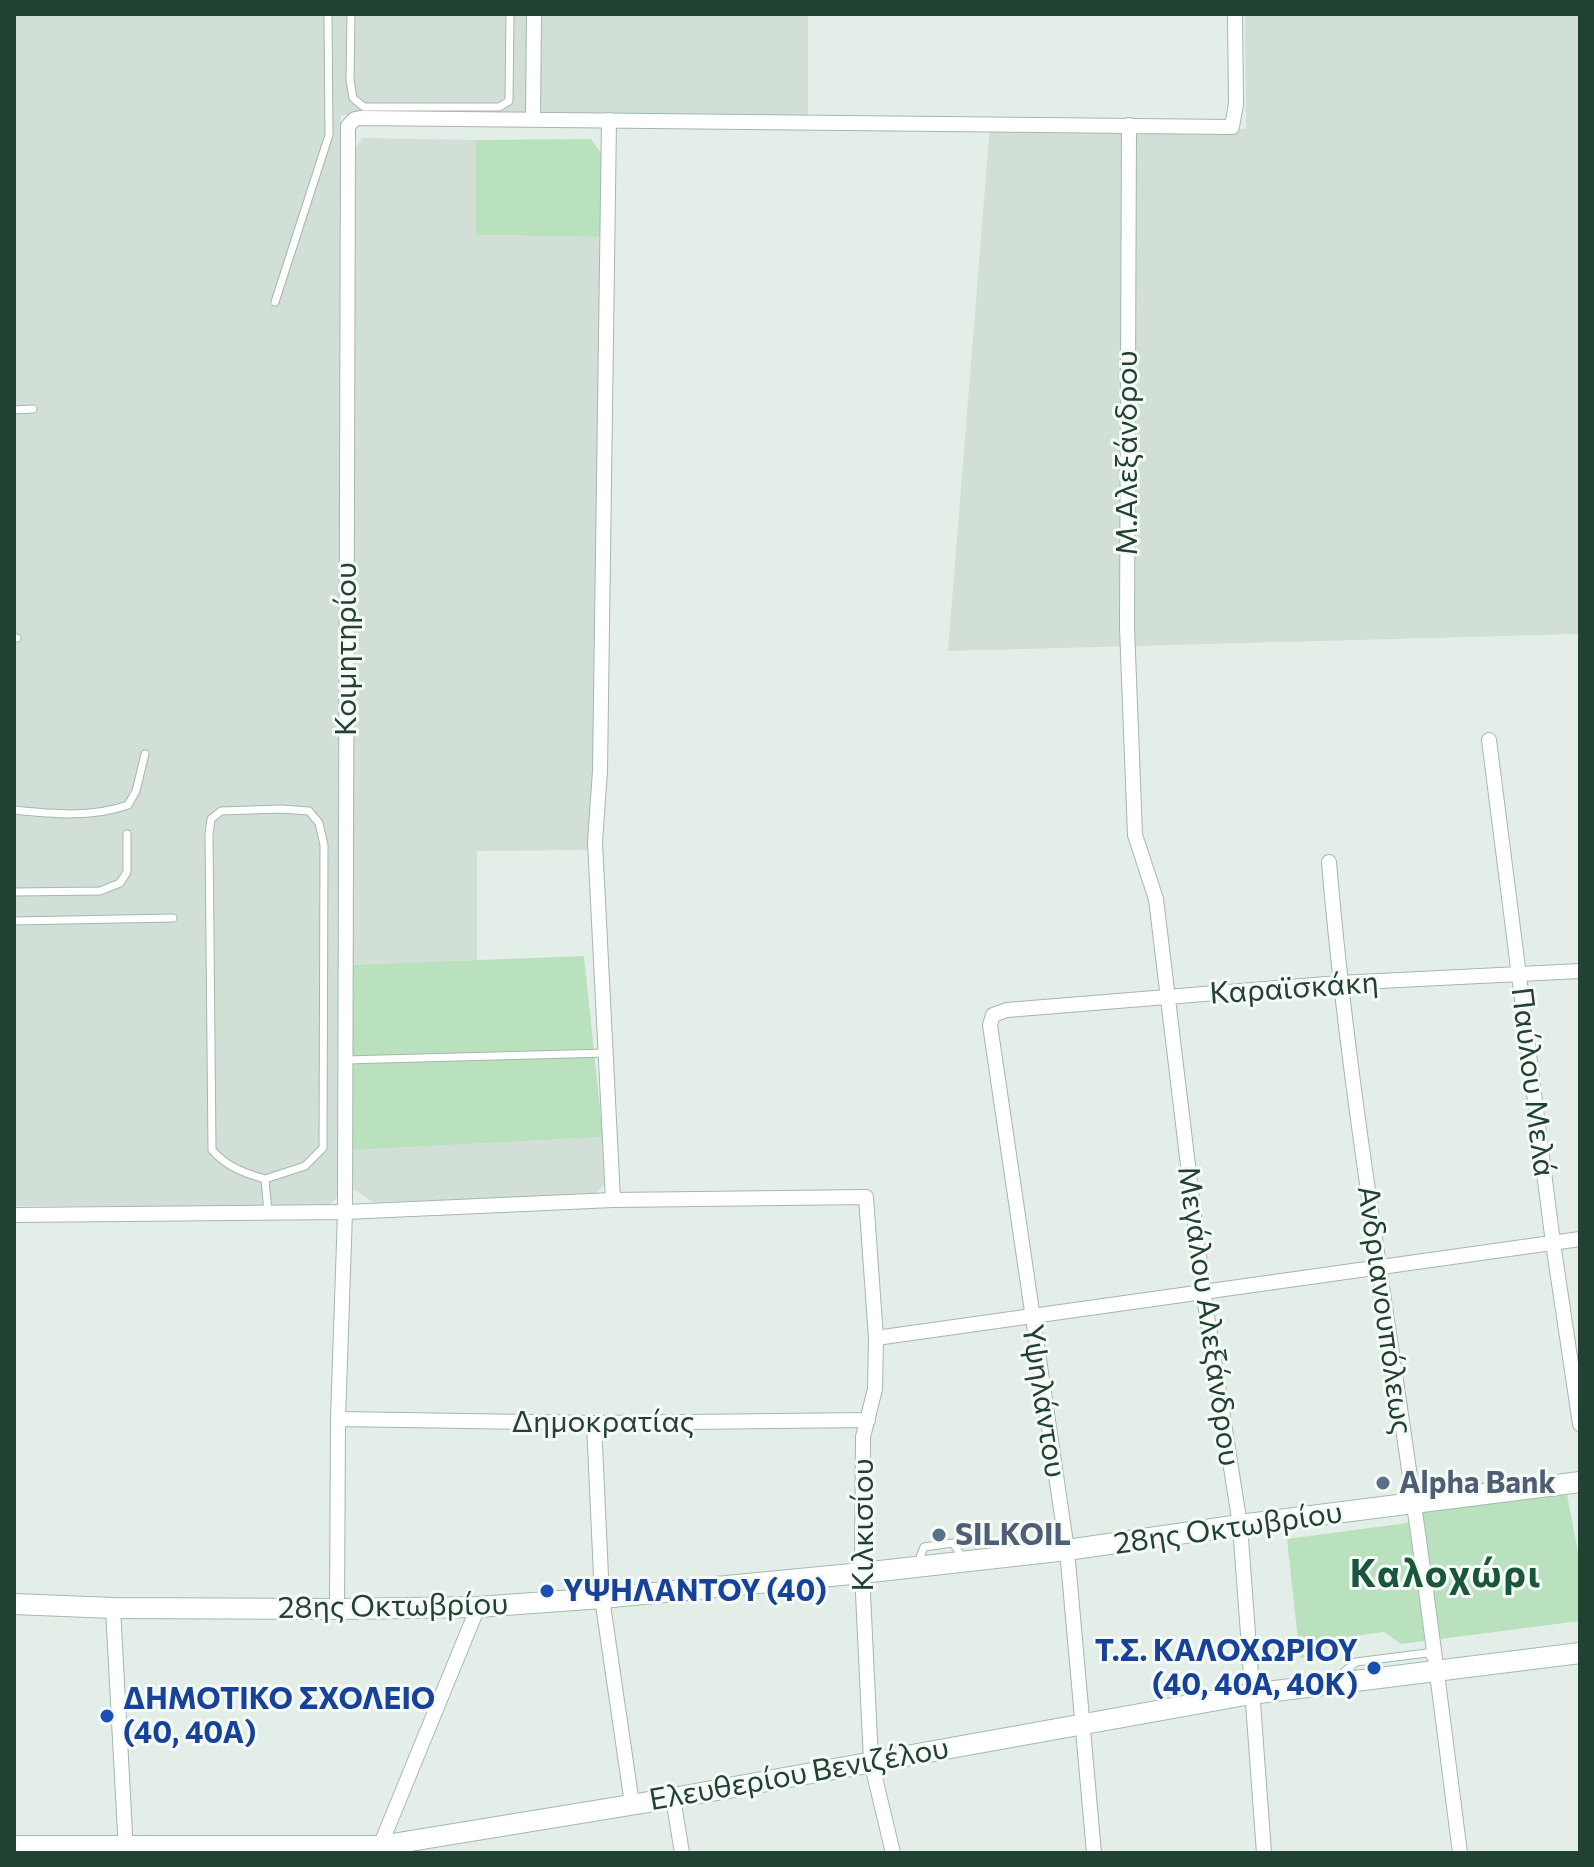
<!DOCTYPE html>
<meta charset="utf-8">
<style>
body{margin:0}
#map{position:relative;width:1594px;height:1867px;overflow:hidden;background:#e3eee8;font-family:Commissioner,sans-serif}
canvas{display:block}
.frame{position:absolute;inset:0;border:16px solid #214233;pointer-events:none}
</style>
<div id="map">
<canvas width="1594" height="1867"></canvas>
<div class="frame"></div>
</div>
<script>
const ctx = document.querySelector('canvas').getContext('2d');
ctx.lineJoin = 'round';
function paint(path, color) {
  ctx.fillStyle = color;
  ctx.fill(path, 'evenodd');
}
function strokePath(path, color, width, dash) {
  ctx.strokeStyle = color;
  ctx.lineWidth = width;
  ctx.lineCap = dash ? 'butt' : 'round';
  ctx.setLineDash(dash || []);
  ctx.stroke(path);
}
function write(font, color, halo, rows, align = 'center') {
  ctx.font = font + ' Commissioner,sans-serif';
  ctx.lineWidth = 6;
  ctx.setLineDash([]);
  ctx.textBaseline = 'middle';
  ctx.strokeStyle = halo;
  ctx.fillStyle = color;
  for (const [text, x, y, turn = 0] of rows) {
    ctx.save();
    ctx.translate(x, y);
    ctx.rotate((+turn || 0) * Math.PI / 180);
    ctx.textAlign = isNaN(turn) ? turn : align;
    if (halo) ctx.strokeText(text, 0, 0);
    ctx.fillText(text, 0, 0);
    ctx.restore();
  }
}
const built = new Path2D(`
 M 14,14 L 808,14 L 808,120 L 341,115 L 339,1195 L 329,1206 L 14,1206 Z
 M 1245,14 L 1580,14 L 1580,634 L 948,651 L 990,125 L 1246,129 Z
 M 362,138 L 476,140 L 476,235 L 600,237 L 592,850 L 477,851 L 477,960 L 348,965 L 353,152 Z
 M 603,1137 L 604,1185 L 592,1196 L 373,1202 L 353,1189 L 353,1150 Z`);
const green = new Path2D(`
 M 591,139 L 602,154 L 600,237 L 476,235 L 476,140 Z
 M 584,956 L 603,1137 L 353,1150 L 348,965 Z
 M 1565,1484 L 1580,1563 L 1580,1621 L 1401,1644 L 1384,1632 L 1339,1638 L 1318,1655 L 1300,1658 L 1287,1539 L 1407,1523 L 1421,1506 Z`);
const lane = new Path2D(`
 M 351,14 L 350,80 L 353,98 L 364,107 L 499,107 L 509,101 L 510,14
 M 275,302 L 329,135 L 328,14
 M 14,410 L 33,409
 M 14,638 L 17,638
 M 14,810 C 52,814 92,818 128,805 L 136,791 L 145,754
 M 14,892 L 100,891 L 120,883 L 127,872 L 127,834
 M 14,921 L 173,918
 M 345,1060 L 606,1053
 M 265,1179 L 305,1166 L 323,1148 L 324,845 L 319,823 L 309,811 L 281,809 L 221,811 L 211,819 L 209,834 L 212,1150 C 227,1167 244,1173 265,1179 L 268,1213
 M 920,1557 L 924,1547 L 953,1543 L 959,1552
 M 1339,1676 L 1356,1662 L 1427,1653 L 1433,1660`);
const street = new Path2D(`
 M 533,120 L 534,14
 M 609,120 L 600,771 L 595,842 L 613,1200
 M 1129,125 L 1127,627 L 1135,835 L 1156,899 L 1203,1290 L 1240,1525 L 1264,1853
 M 1489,740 L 1553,1243 L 1580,1424
 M 1329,862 C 1347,1078 1384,1290 1414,1505 C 1431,1621 1445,1737 1460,1853
 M 14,1215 L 345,1212 L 613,1200 L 866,1197 L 876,1338 L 875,1389 L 863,1437 L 862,1573 L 871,1761 L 893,1853
 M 876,1338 L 1580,1239
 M 338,1419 L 594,1423 L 868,1420
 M 594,1423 L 602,1598 L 632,1804
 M 113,1608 L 126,1852
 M 337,1609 L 338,1419 L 345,1212 L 348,126 L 355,119 L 360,118 L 1232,127 L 1236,104 L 1235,14
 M 673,1798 L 682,1853
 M 378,1851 L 478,1607
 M 1094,1853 L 1067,1550 L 990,1025 L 993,1015 L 1007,1010 L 1339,983 L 1580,971`);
const secondary = new Path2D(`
 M 14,1604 L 113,1608 L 337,1609 L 478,1607 L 602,1598 L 862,1573 L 1067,1550 L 1240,1525 L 1580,1482
 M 14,1846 L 380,1846 L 673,1798 L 1251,1694 L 1580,1653`);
const markers = [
 [1383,1483,8,"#5c6f8a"],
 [939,1535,8,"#5c6f8a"],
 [547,1591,8,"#1a4fb4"],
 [1374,1668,8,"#1a4fb4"],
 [107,1716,8,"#1a4fb4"]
];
const streetNames = [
 ["Μ.Αλεξάνδρου",1127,453,-90],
 ["Κοιμητηρίου",346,649,-90],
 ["Καραϊσκάκη",1294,988,-4],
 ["Παύλου Μελά",1533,1082,83],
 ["Ανδριανουπόλεως",1385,1310,82],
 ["Μεγάλου Αλεξάνδρου",1209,1316,82],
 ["Υψηλάντου",1044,1401,81],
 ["Δημοκρατίας",603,1422],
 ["Κιλκισίου",863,1525,-90],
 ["28ης Οκτωβρίου",1228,1528,-8],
 ["28ης Οκτωβρίου",393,1606,-1],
 ["Ελευθερίου Βενιζέλου",799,1774,-10]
];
const serviceNames = [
 ["Alpha Bank",1399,1483],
 ["SILKOIL",955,1535]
];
const transitNames = [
 ["ΥΨΗΛΑΝΤΟΥ (40)",563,1591],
 ["Τ.Σ. ΚΑΛΟΧΩΡΙΟΥ",1358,1651,"right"],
 ["(40, 40Α, 40Κ)",1358,1685,"right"],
 ["ΔΗΜΟΤΙΚΟ ΣΧΟΛΕΙΟ",123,1699],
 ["(40, 40Α)",123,1733]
];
const districtNames = [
 ["Καλοχώρι",1446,1574]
];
paint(built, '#d1dfd6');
paint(green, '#bae1be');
strokePath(lane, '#a5b7ae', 9);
strokePath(street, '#a5b7ae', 16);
strokePath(secondary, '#a1bbad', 22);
strokePath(lane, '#fff', 7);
strokePath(street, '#fff', 14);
strokePath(secondary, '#fff', 20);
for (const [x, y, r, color] of markers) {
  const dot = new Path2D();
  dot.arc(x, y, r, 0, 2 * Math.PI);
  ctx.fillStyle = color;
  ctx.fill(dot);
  strokePath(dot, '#f5faf6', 3);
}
write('30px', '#214233', '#f5faf6', streetNames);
write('bold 30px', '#4e5e75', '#f5faf6', serviceNames, 'left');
write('bold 30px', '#164399', '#f5faf6', transitNames, 'left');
ctx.letterSpacing = '2px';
write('bold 38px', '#1a563e', '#f5faf6', districtNames);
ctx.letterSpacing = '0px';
</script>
